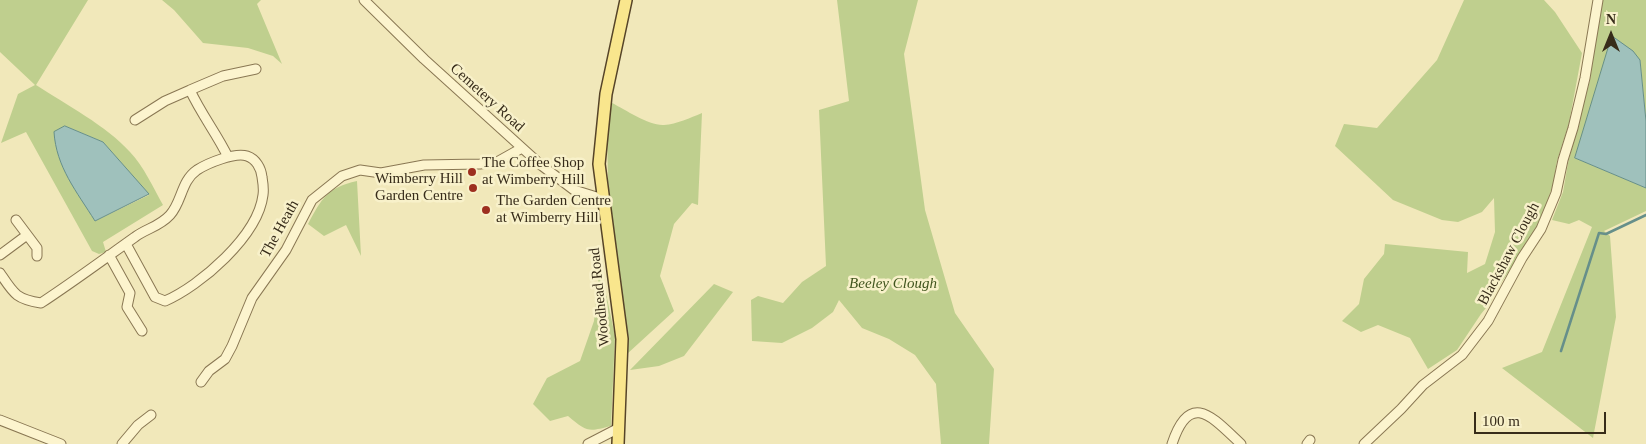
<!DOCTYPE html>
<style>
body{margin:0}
#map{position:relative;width:1646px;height:444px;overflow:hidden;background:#f1e8ba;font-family:Georgia,serif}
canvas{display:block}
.north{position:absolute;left:1586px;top:10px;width:50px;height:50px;-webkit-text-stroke:4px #f8f1ca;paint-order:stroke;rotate:0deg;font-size:14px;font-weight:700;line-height:20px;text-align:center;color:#372c1a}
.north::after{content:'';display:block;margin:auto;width:18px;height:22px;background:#372c1a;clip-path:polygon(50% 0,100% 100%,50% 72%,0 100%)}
.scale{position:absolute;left:1474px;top:412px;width:132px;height:22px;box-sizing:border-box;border:2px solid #372c1a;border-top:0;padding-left:6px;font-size:15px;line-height:18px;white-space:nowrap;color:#372c1a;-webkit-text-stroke:4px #f8f1ca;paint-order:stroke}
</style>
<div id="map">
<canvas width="1646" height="444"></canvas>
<div class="north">N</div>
<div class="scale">100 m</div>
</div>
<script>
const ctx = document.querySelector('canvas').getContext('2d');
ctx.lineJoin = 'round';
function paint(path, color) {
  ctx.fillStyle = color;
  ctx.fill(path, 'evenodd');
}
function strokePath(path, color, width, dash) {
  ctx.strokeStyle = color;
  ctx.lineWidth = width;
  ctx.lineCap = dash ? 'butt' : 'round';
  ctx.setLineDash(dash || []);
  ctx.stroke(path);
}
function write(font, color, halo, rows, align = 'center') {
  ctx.font = font + ' Georgia,serif';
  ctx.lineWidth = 5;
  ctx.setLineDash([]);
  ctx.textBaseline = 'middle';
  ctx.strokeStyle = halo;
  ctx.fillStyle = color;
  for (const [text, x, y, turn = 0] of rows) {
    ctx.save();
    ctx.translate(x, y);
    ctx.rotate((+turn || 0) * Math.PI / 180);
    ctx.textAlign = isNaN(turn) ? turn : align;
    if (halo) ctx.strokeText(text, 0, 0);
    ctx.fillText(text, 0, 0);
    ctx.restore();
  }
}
const green = new Path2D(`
 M 0,0 L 88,0 L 36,85 C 65,104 107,126 130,152 C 144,167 153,187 163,205 L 103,242 L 106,252 L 99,254 L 92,251 L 26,132 L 1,143 L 18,94 L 35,85 L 0,52 ZM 65,126 L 103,142 L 149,195 L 95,221 Z
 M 162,0 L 261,0 L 257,4 L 282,64 L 273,56 L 248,48 L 203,43 L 174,10 Z
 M 837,0 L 918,0 L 904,54 L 925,210 L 955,313 L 994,369 L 989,444 L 941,444 L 936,384 L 915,355 L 889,339 L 862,328 L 839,300 L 833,312 L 812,328 L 782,343 L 752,341 L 751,300 L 758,296 L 783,303 L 802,282 L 826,266 L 819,110 L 849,101 Z
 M 1464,0 L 1544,0 L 1555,12 L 1582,53 L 1569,123 L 1557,161 L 1553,184 L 1543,216 L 1529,241 L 1499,286 L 1490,303 L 1481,314 L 1457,350 L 1428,369 L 1410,338 L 1378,325 L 1361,332 L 1342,321 L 1359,304 L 1364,279 L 1384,254 L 1385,244 L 1468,252 L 1467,273 L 1485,264 L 1495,232 L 1494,198 L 1482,212 L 1458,222 L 1442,220 L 1393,200 L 1335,146 L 1344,124 L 1377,128 L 1437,60 Z
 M 1602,0 L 1646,0 L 1646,121 L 1640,60 L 1575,158 L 1646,188 L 1646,211 L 1604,231 L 1610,236 L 1616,317 L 1593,438 L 1502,368 L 1542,352 L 1592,227 L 1579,220 L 1569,224 L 1552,220 L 1563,192 L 1568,163 L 1590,80 Z
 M 612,103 C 626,110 649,126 664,125 C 677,124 690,118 702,113 L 698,205 L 692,203 L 674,224 L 660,276 L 674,311 L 627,354 L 627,333 L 608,182 L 607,131 Z
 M 357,181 L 361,256 L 346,225 L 324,236 L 308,224 C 322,198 327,188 357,181 Z
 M 600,265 L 615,336 L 611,426 C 588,432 587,432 568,416 L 550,421 L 533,404 L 547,378 L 580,361 L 594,321 Z
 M 714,284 L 733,292 L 684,356 L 659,366 L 630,370 Z`);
const water = new Path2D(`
 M 1612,36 L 1633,51 L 1640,60 L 1646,121 L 1646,188 L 1575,158 Z
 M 65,126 L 103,142 L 149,194 L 95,221 C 77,192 56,167 54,132 Z`);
const stream = new Path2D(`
 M 1561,351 L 1599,233 L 1606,234 L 1646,215`);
const minor = new Path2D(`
 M 364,0 L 424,59 L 541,165 L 574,190 L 603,199
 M 190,90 L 223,76 L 256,69
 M 135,120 L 165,101 L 190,90 C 201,114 217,134 228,157
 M 16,220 L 37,248 L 37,256
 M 0,255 L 27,235
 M 109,255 L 130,293 L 127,307 L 142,331
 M 0,273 C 14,294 16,299 41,303 C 73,282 104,259 135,237 C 147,228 159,227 170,215 C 182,202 181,181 197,170 C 208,163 235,152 247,156 C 256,159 261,168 262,177 C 263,183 264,189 263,195 C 258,236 200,286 165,301 L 155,297 L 126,244
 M 201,382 L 209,371 L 225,359 L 232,346 L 252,298 L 286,250 L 312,200 L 342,176 L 360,170 L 381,173 L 424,165 L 480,164 L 497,162 L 522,148
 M 0,420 L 61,444
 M 122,444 L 138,425 L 151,415
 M 588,444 L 617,429
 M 1172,444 C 1190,389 1213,418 1241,444
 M 1307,444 L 1310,440
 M 1364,444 L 1401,409 L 1423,385 L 1462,355 L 1488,321 L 1522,258 L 1541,229 L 1556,193 L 1563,160 L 1573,128 L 1585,78 L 1598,0`);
const major = new Path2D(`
 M 618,444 L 622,339 L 599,164 L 606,94 L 626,0`);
const markers = [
 [472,172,5,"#9d2f1f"],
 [473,188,5,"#9d2f1f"],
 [486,210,5,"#9d2f1f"]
];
const streetNames = [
 ["Cemetery Road",487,98,42],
 ["The Heath",280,229,-61],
 ["Blackshaw Clough",1509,254,-62],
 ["Woodhead Road",600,297,-96]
];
const poiNames = [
 ["The Coffee Shop",482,163],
 ["at Wimberry Hill",482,180],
 ["Wimberry Hill",463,179,"right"],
 ["Garden Centre",463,196,"right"],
 ["The Garden Centre",496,201],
 ["at Wimberry Hill",496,218]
];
const parkNames = [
 ["Beeley Clough",893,284]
];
paint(green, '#bfcf8e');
paint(water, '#9fc1bc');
strokePath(water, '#668f8a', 1);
strokePath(stream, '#668f8a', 2.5);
strokePath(minor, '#897753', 11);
strokePath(major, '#564428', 14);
strokePath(minor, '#fcf4ce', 9);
strokePath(major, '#f9e68d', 11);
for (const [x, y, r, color] of markers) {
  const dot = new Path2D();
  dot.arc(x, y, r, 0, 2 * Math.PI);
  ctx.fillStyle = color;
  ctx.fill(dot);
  strokePath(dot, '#f8f1ca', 2);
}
write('15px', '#372c1a', '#f8f1ca', streetNames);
write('15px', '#372c1a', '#f8f1ca', poiNames, 'left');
write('italic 15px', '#40551e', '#f8f1ca', parkNames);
</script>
